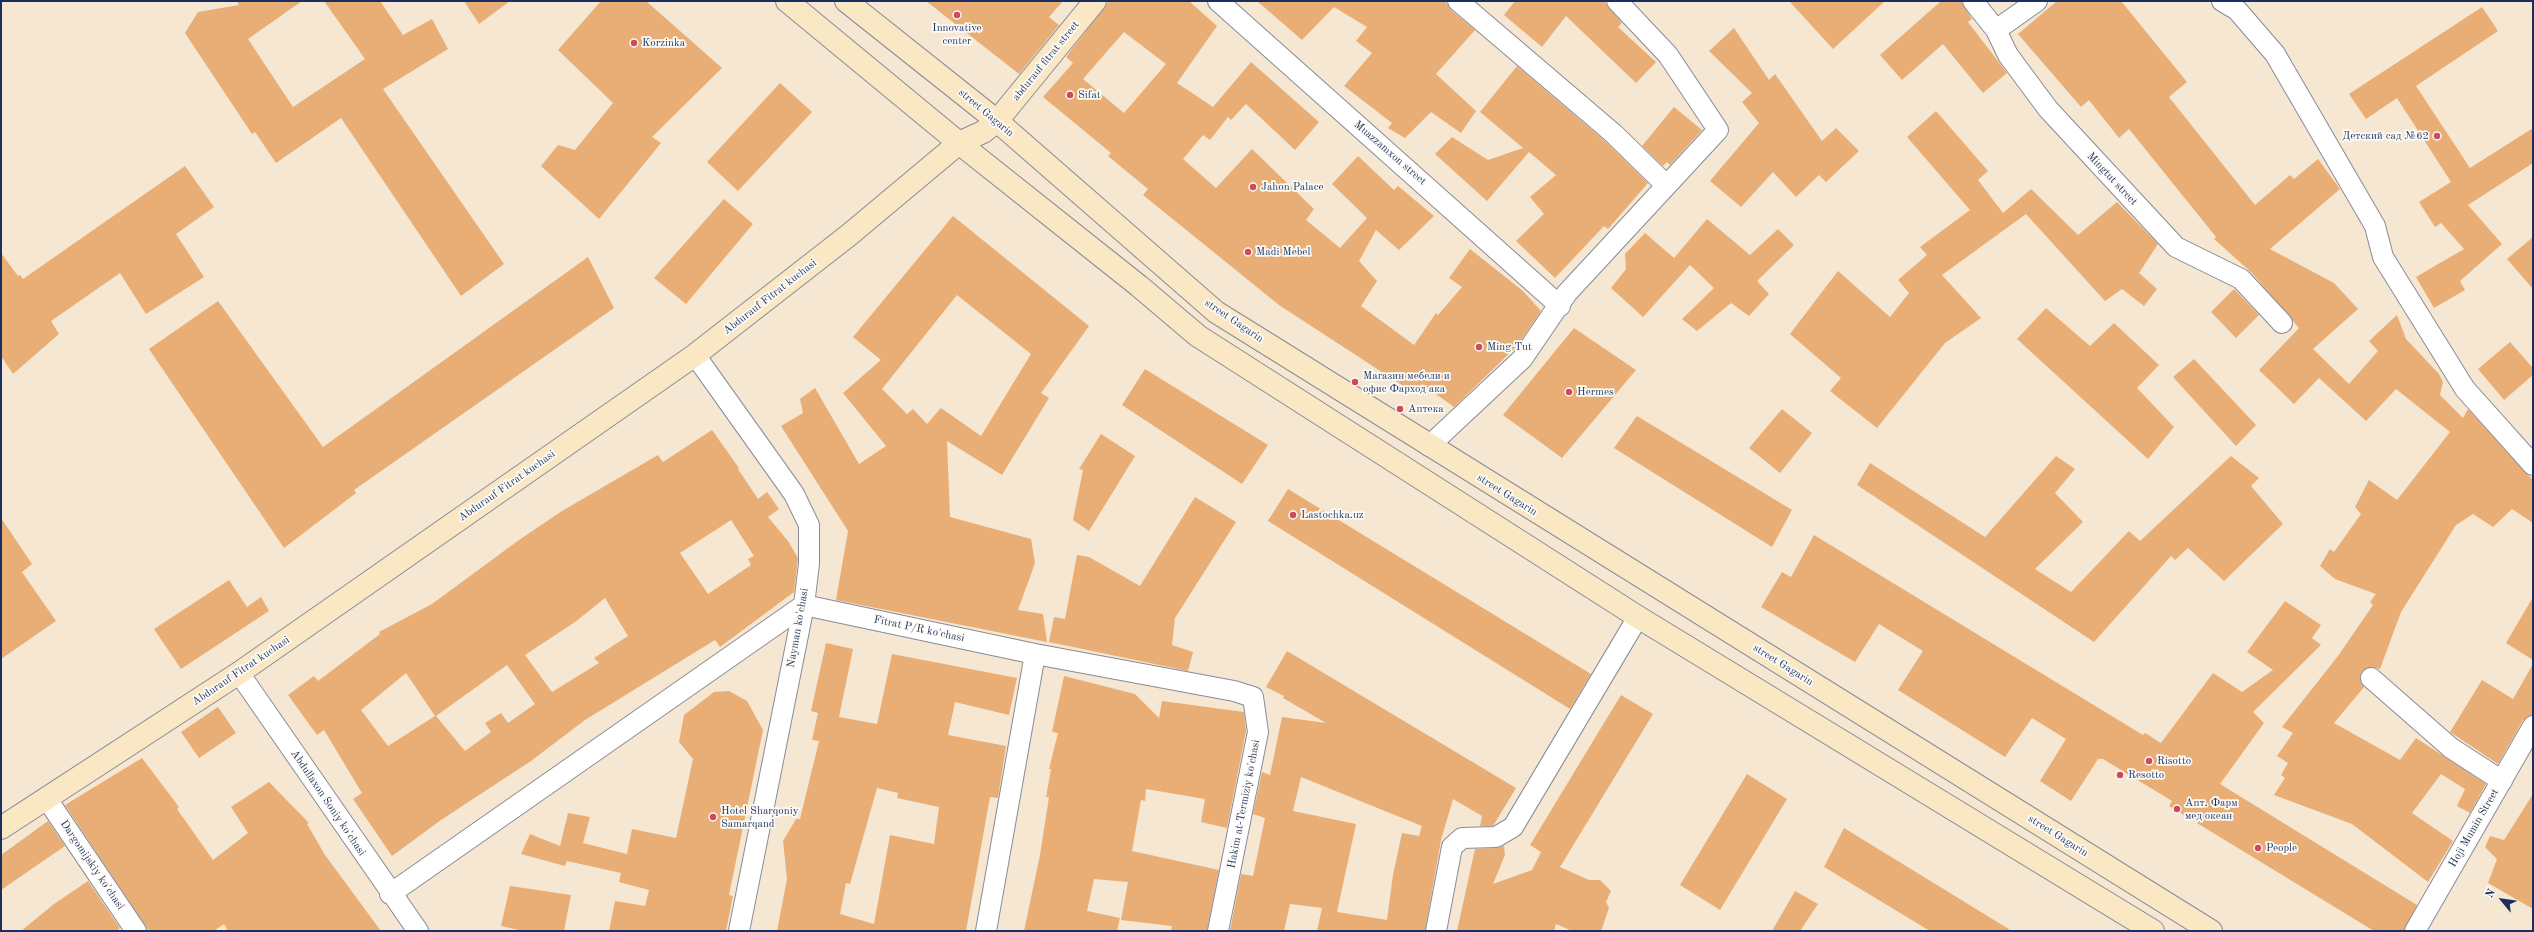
<!DOCTYPE html>
<meta charset="utf-8">
<style>
body{margin:0}
#map{position:relative;width:2534px;height:932px;overflow:hidden;background:#f6e7d2;font-family:"Old Standard TT",serif}
canvas{display:block}
.frame{position:absolute;inset:0;border:2px solid #1b2f5e;pointer-events:none}
.north{position:absolute;left:2482px;top:880px;width:40px;height:40px;-webkit-text-stroke:3px #fdfcf7;paint-order:stroke;rotate:299deg;font-size:11px;font-weight:700;line-height:16px;text-align:center;color:#1b2f5e}
.north::after{content:'';display:block;margin:auto;width:14px;height:18px;background:#1b2f5e;clip-path:polygon(50% 0,100% 100%,50% 72%,0 100%)}
</style>
<div id="map">
<canvas width="2534" height="932"></canvas>
<div class="frame"></div>
<div class="north">N</div>
</div>
<script>
const ctx = document.querySelector('canvas').getContext('2d');
ctx.lineJoin = 'round';
function paint(path, color) {
  ctx.fillStyle = color;
  ctx.fill(path, 'evenodd');
}
function strokePath(path, color, width, dash) {
  ctx.strokeStyle = color;
  ctx.lineWidth = width;
  ctx.lineCap = dash ? 'butt' : 'round';
  ctx.setLineDash(dash || []);
  ctx.stroke(path);
}
function write(font, color, halo, rows, align = 'center') {
  ctx.font = font + ' "Old Standard TT",serif';
  ctx.lineWidth = 3.5;
  ctx.setLineDash([]);
  ctx.textBaseline = 'middle';
  ctx.strokeStyle = halo;
  ctx.fillStyle = color;
  for (const [text, x, y, turn = 0] of rows) {
    ctx.save();
    ctx.translate(x, y);
    ctx.rotate((+turn || 0) * Math.PI / 180);
    ctx.textAlign = isNaN(turn) ? turn : align;
    if (halo) ctx.strokeText(text, 0, 0);
    ctx.fillText(text, 0, 0);
    ctx.restore();
  }
}
const building = new Path2D(`
 M 236,1 L 302,1 L 248,39 L 293,107 L 365,59 L 324,1 L 380,1 L 403,35 L 432,19 L 448,49 L 383,89 L 504,264 L 461,296 L 341,118 L 276,163 L 255,132 L 252,134 L 185,33 L 198,12 L 239,5 Z
 M 464,1 L 510,1 L 479,24 Z
 M 601,1 L 646,1 L 722,68 L 652,137 L 661,143 L 599,219 L 541,166 L 558,145 L 575,150 L 613,103 L 558,50 Z
 M 926,1 L 1063,1 L 1049,17 L 1059,25 L 1019,74 Z
 M 1109,1 L 1189,1 L 1217,26 L 1177,83 L 1213,107 L 1251,62 L 1319,122 L 1295,150 L 1246,104 L 1231,120 L 1228,117 L 1210,140 L 1203,135 L 1183,159 L 1216,188 L 1252,149 L 1314,209 L 1306,220 L 1340,248 L 1367,218 L 1332,184 L 1358,156 L 1394,190 L 1398,186 L 1434,216 L 1399,250 L 1376,230 L 1359,261 L 1377,281 L 1361,306 L 1414,345 L 1436,313 L 1438,315 L 1462,287 L 1449,278 L 1470,249 L 1523,291 L 1541,311 L 1517,346 L 1454,407 L 1422,384 L 1414,393 L 1279,305 L 1143,195 L 1148,189 L 1108,156 L 1111,153 L 1043,97 L 1073,63 L 1066,57 ZM 1124,32 L 1166,64 L 1124,113 L 1083,79 Z
 M 1257,1 L 1445,1 L 1451,10 L 1475,30 L 1436,74 L 1476,111 L 1461,133 L 1431,112 L 1405,138 L 1388,128 L 1392,123 L 1344,86 L 1372,53 L 1356,41 L 1367,27 L 1334,7 L 1302,40 Z
 M 1515,1 L 1604,1 L 1622,23 L 1618,27 L 1656,62 L 1636,83 L 1566,16 L 1542,47 L 1504,15 Z
 M 1789,1 L 1885,1 L 1833,49 Z
 M 1941,1 L 1961,1 L 1972,19 L 1968,22 L 2007,73 L 1983,93 L 1943,44 L 1902,80 L 1880,55 Z
 M 2057,1 L 2121,1 L 2187,82 L 2169,97 L 2255,205 L 2290,175 L 2294,179 L 2318,159 L 2340,189 L 2270,249 L 2334,283 L 2358,309 L 2313,349 L 2349,384 L 2378,351 L 2369,341 L 2397,315 L 2406,339 L 2439,374 L 2443,382 L 2440,395 L 2463,418 L 2468,409 L 2533,480 L 2533,523 L 2512,509 L 2493,527 L 2473,514 L 2456,525 L 2401,612 L 2380,669 L 2368,667 L 2362,671 L 2360,681 L 2364,687 L 2334,723 L 2400,760 L 2416,738 L 2486,784 L 2470,813 L 2457,806 L 2465,789 L 2441,774 L 2412,813 L 2453,841 L 2428,882 L 2352,824 L 2274,795 L 2285,778 L 2281,775 L 2288,763 L 2277,756 L 2293,733 L 2282,727 L 2338,656 L 2373,605 L 2370,602 L 2376,594 L 2335,579 L 2320,566 L 2330,549 L 2334,552 L 2361,514 L 2355,507 L 2369,480 L 2397,500 L 2450,432 L 2396,389 L 2366,421 L 2319,378 L 2294,404 L 2259,370 L 2299,328 L 2251,272 L 2214,239 L 2216,237 L 2129,129 L 2119,138 L 2089,100 L 2081,107 L 2018,34 Z
 M 2482,7 L 2498,31 L 2416,86 L 2470,168 L 2533,128 L 2533,163 L 2468,205 L 2502,244 L 2460,281 L 2465,290 L 2434,308 L 2416,277 L 2464,249 L 2441,223 L 2435,227 L 2419,202 L 2451,182 L 2397,98 L 2366,119 L 2349,94 Z
 M 1734,28 L 1769,80 L 1775,74 L 1822,141 L 1836,128 L 1859,151 L 1826,182 L 1819,175 L 1796,197 L 1773,172 L 1741,207 L 1710,181 L 1759,123 L 1742,102 L 1752,93 L 1709,51 Z
 M 1517,66 L 1606,142 L 1648,183 L 1608,229 L 1604,226 L 1555,278 L 1516,241 L 1544,214 L 1530,197 L 1556,175 L 1529,152 L 1487,201 L 1435,154 L 1452,137 L 1488,160 L 1523,148 L 1480,112 Z
 M 780,83 L 812,112 L 738,191 L 707,162 Z
 M 1674,107 L 1702,130 L 1670,165 L 1667,162 L 1663,166 L 1642,146 Z
 M 1936,111 L 1988,171 L 1978,180 L 2003,213 L 2031,189 L 2078,235 L 2117,202 L 2158,244 L 2139,273 L 2157,289 L 2144,306 L 2122,289 L 2105,301 L 2026,214 L 1942,275 L 1981,318 L 1945,343 L 1877,428 L 1830,391 L 1841,378 L 1790,334 L 1838,271 L 1890,317 L 1909,293 L 1898,280 L 1927,255 L 1920,247 L 1970,210 L 1907,137 Z
 M 185,166 L 214,207 L 176,234 L 204,277 L 146,314 L 120,273 L 51,321 L 59,334 L 13,374 L 1,356 L 1,253 L 18,276 L 20,275 L 23,279 Z
 M 724,199 L 753,224 L 686,304 L 654,278 Z
 M 953,216 L 1089,326 L 1041,393 L 1049,398 L 1002,475 L 947,441 L 950,517 L 1031,539 L 1035,563 L 1018,610 L 1043,614 L 1047,642 L 836,600 L 848,531 L 781,426 L 803,413 L 800,399 L 815,388 L 859,464 L 886,446 L 843,393 L 881,360 L 853,337 ZM 957,295 L 1031,354 L 981,436 L 941,408 L 927,424 L 913,409 L 907,414 L 882,389 Z
 M 1707,219 L 1750,255 L 1778,229 L 1794,245 L 1757,281 L 1769,294 L 1749,316 L 1731,303 L 1697,331 L 1682,319 L 1714,288 L 1690,265 L 1643,317 L 1611,288 L 1626,269 L 1625,254 L 1645,233 L 1674,258 Z
 M 2533,237 L 2533,289 L 2507,259 Z
 M 588,257 L 614,308 L 354,490 L 356,493 L 284,548 L 149,349 L 218,301 L 323,447 Z
 M 2234,289 L 2259,315 L 2236,338 L 2211,312 Z
 M 2046,308 L 2090,346 L 2114,323 L 2159,365 L 2137,388 L 2174,427 L 2148,459 L 2017,339 Z
 M 1574,328 L 1636,370 L 1562,458 L 1503,415 Z
 M 2510,342 L 2533,368 L 2533,375 L 2504,400 L 2478,369 Z
 M 2194,359 L 2256,425 L 2236,446 L 2173,377 Z
 M 1145,369 L 1268,445 L 1242,484 L 1122,405 Z
 M 1782,409 L 1812,433 L 1780,473 L 1749,448 Z
 M 1637,416 L 1792,510 L 1772,547 L 1614,448 Z
 M 712,430 L 739,468 L 738,469 L 758,499 L 767,492 L 779,509 L 768,517 L 788,541 L 798,558 L 794,592 L 720,647 L 715,640 L 585,720 L 531,761 L 441,820 L 392,856 L 353,799 L 362,793 L 324,730 L 317,735 L 288,695 L 314,676 L 318,681 L 380,634 L 379,632 L 432,604 L 519,540 L 562,511 L 658,455 L 663,462 ZM 731,520 L 754,556 L 748,559 L 751,565 L 708,594 L 680,553 ZM 605,598 L 628,636 L 594,658 L 599,663 L 552,692 L 525,655 L 575,622 ZM 507,665 L 535,704 L 508,723 L 501,713 L 485,723 L 491,732 L 465,751 L 436,716 ZM 406,673 L 435,716 L 388,746 L 361,710 Z
 M 1101,434 L 1135,456 L 1089,531 L 1073,520 L 1083,470 L 1079,469 Z
 M 2056,456 L 2075,469 L 2055,493 L 2083,522 L 2035,569 L 2071,592 L 2129,531 L 2140,541 L 2231,456 L 2259,478 L 2251,486 L 2283,524 L 2224,581 L 2188,548 L 2175,560 L 2171,556 L 2094,642 L 1857,485 L 1870,463 L 1985,537 Z
 M 1288,489 L 1591,674 L 1570,709 L 1268,521 Z
 M 1195,497 L 1236,522 L 1175,618 L 1172,645 L 1193,652 L 1188,671 L 1049,642 L 1054,617 L 1065,619 L 1077,555 L 1089,557 L 1140,586 Z
 M 1,518 L 32,564 L 22,572 L 56,621 L 1,659 Z
 M 1814,535 L 2143,735 L 2145,733 L 2161,743 L 2213,673 L 2242,692 L 2273,670 L 2247,652 L 2285,601 L 2321,625 L 2312,638 L 2321,645 L 2253,712 L 2264,723 L 2220,784 L 2417,905 L 2404,931 L 2374,931 L 2169,806 L 2172,801 L 2103,759 L 2098,759 L 2071,801 L 2040,781 L 2066,739 L 2032,718 L 2005,757 L 1898,690 L 1923,651 L 1879,624 L 1855,662 L 1761,607 L 1782,572 L 1791,577 Z
 M 229,580 L 247,607 L 261,597 L 269,611 L 181,669 L 154,629 Z
 M 2533,597 L 2533,660 L 2506,643 Z
 M 826,643 L 853,649 L 839,717 L 877,724 L 892,654 L 1017,678 L 1009,715 L 955,702 L 948,735 L 1006,746 L 998,798 L 990,797 L 966,931 L 777,931 L 787,879 L 783,841 L 796,819 L 800,819 L 819,741 L 812,740 L 818,713 L 811,711 ZM 877,788 L 898,793 L 897,798 L 939,807 L 934,844 L 890,835 L 874,924 L 840,914 L 846,883 L 850,884 Z
 M 1287,651 L 1516,788 L 1493,826 L 1480,826 L 1482,816 L 1453,799 L 1441,840 L 1425,931 L 1317,931 L 1322,908 L 1290,904 L 1284,931 L 1230,931 L 1241,874 L 1253,876 L 1265,818 L 1253,814 L 1262,772 L 1270,775 L 1282,717 L 1326,723 L 1283,698 L 1284,696 L 1266,687 ZM 1301,777 L 1422,826 L 1419,836 L 1402,833 L 1393,875 L 1387,920 L 1337,912 L 1356,824 L 1293,811 Z
 M 2533,664 L 2533,715 L 2523,720 L 2498,764 L 2450,732 L 2482,680 L 2513,699 Z
 M 1064,676 L 1135,694 L 1159,718 L 1162,701 L 1244,712 L 1246,731 L 1227,828 L 1201,822 L 1205,799 L 1146,789 L 1145,801 L 1141,800 L 1132,851 L 1219,870 L 1207,931 L 1171,931 L 1172,926 L 1121,920 L 1128,882 L 1094,879 L 1087,911 L 1120,918 L 1117,931 L 1024,931 L 1040,855 L 1049,797 L 1046,797 L 1051,769 L 1049,769 L 1058,733 L 1052,732 Z
 M 729,691 L 747,701 L 763,730 L 729,895 L 733,896 L 726,931 L 609,931 L 615,901 L 645,906 L 649,890 L 619,882 L 621,873 L 567,861 L 565,866 L 521,854 L 530,834 L 560,846 L 568,813 L 590,817 L 583,843 L 627,854 L 632,829 L 676,838 L 693,759 L 679,742 L 684,715 L 714,692 Z
 M 1621,695 L 1653,714 L 1560,867 L 1589,880 L 1600,880 L 1611,891 L 1606,902 L 1609,908 L 1601,931 L 1572,931 L 1556,924 L 1554,931 L 1457,931 L 1475,849 L 1496,848 L 1504,846 L 1505,855 L 1493,884 L 1532,870 L 1541,852 L 1530,845 Z
 M 218,707 L 236,733 L 199,758 L 181,732 Z
 M 142,758 L 179,807 L 177,809 L 213,860 L 248,833 L 231,807 L 269,782 L 309,823 L 307,824 L 325,855 L 381,931 L 228,931 L 224,924 L 214,931 L 149,931 L 65,805 Z
 M 1747,774 L 1787,799 L 1720,910 L 1680,885 Z
 M 2533,794 L 2533,909 L 2488,883 L 2497,859 L 2485,847 L 2490,836 L 2504,840 Z
 M 48,821 L 65,846 L 1,890 L 1,855 Z
 M 1844,828 L 2012,931 L 1930,931 L 1824,867 Z
 M 88,881 L 120,928 L 116,931 L 21,931 L 54,904 Z
 M 510,886 L 571,895 L 564,931 L 523,931 L 501,926 Z
 M 1795,891 L 1818,904 L 1800,931 L 1772,931 Z`);
const street = new Path2D(`
 M 1218,1 L 1560,306
 M 1458,1 L 1614,134 L 1666,185
 M 1973,1 L 1996,30 L 2008,55 L 2048,109 L 2176,247 L 2241,279 L 2282,323
 M 2222,1 L 2237,10 L 2275,54 L 2375,226 L 2383,257 L 2465,389 L 2533,465
 M 1996,30 L 2037,1
 M 695,355 L 794,494 L 809,525 L 809,564 L 804,605 L 739,931
 M 1429,446 L 1522,359 L 1567,293 L 1718,130 L 1668,55 L 1617,1
 M 804,605 L 1035,654 L 1234,691 L 1253,697 L 1258,732 L 1218,931
 M 239,673 L 418,931
 M 2371,678 L 2451,748 L 2502,781
 M 47,799 L 136,931
 M 390,894 L 804,605
 M 986,931 L 1035,654
 M 1436,931 L 1452,847 L 1462,838 L 1496,837 L 1513,827 L 1638,617
 M 2415,931 L 2533,726`);
const secondary = new Path2D(`
 M 787,1 L 959,143 L 1139,286 L 1198,336 L 1638,617 L 2153,931
 M 846,1 L 997,121 L 1216,312 L 2211,931
 M 1,828 L 239,673 L 695,355 L 849,235 L 959,143 L 983,132 L 997,121 L 1095,1`);
const markers = [
 [957,15,4,"#d1495b"],
 [634,43,4,"#d1495b"],
 [1070,95,4,"#d1495b"],
 [2437,136,4,"#d1495b"],
 [1253,187,4,"#d1495b"],
 [1248,252,4,"#d1495b"],
 [1479,347,4,"#d1495b"],
 [1355,382,4,"#d1495b"],
 [1569,392,4,"#d1495b"],
 [1400,409,4,"#d1495b"],
 [1293,515,4,"#d1495b"],
 [2149,761,4,"#d1495b"],
 [2120,775,4,"#d1495b"],
 [2177,809,4,"#d1495b"],
 [713,817,4,"#d1495b"],
 [2258,848,4,"#d1495b"]
];
const poiNames = [
 ["Innovative",957,28,"center"],
 ["center",957,41,"center"],
 ["Korzinka",642,43],
 ["Sifat",1078,95],
 ["Детский сад №62",2429,136,"right"],
 ["Jahon Palace",1261,187],
 ["Madi Mebel",1256,252],
 ["Ming Tut",1487,347],
 ["Магазин мебели и",1363,376],
 ["офис Фарход ака",1363,389],
 ["Hermes",1577,392],
 ["Аптека",1408,409],
 ["Lastochka.uz",1301,515],
 ["Risotto",2157,761],
 ["Resotto",2128,775],
 ["Апт. Фарм",2185,803],
 ["мед океан",2185,816],
 ["Hotel Sharqoniy",721,811],
 ["Samarqand",721,824],
 ["People",2266,848]
];
const streetNames = [
 ["abdurauf fitrat street",1046,61,-51],
 ["street Gagarin",986,113,40],
 ["Muazzamxon street",1390,153,41],
 ["Mingtut street",2112,179,47],
 ["Abdurauf Fitrat kuchasi",770,297,-38],
 ["street Gagarin",1234,321,34],
 ["Abdurauf Fitrat kuchasi",507,486,-35],
 ["street Gagarin",1507,495,32],
 ["Nayman ko'chasi",798,628,-80],
 ["Fitrat P/R ko'chasi",919,629,12],
 ["street Gagarin",1783,665,32],
 ["Abdurauf Fitrat kuchasi",241,671,-34],
 ["Abdullaxon Soniy ko'chasi",328,803,56],
 ["Hakim at-Termiziy ko'chasi",1244,804,-79],
 ["Hoji Mumin Street",2474,828,-60],
 ["street Gagarin",2058,836,32],
 ["Dargomijskiy ko'chasi",92,865,56]
];
paint(building, '#e8ae76');
strokePath(street, '#888b98', 22);
strokePath(secondary, '#888b98', 24);
strokePath(street, '#fff', 20);
strokePath(secondary, '#fae7c3', 22);
for (const [x, y, r, color] of markers) {
  const dot = new Path2D();
  dot.arc(x, y, r, 0, 2 * Math.PI);
  ctx.fillStyle = color;
  ctx.fill(dot);
  strokePath(dot, '#fdfcf7', 1.5);
}
write('11px', '#1b2f5e', '#fdfcf7', poiNames, 'left');
write('11px', '#1b2f5e', '#fdfcf7', streetNames);
</script>
